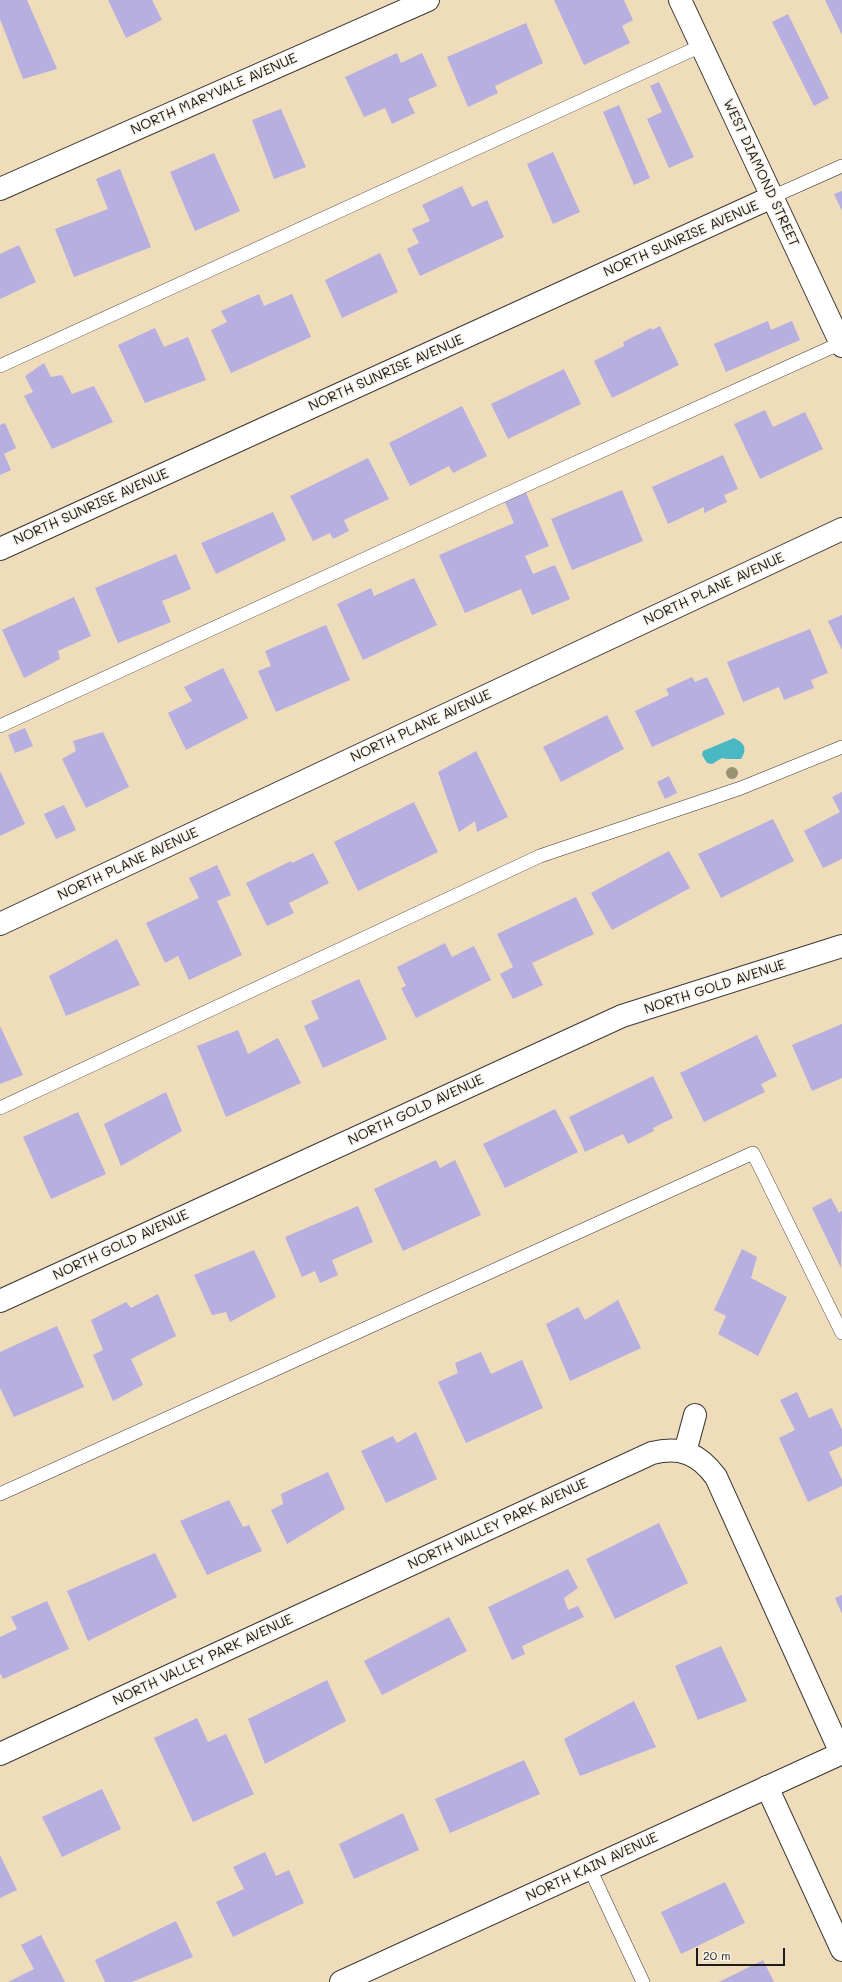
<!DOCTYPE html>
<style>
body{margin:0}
#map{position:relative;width:842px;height:1982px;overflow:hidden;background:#efdcbb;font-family:Mali,sans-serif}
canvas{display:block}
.scale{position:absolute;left:696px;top:1948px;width:89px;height:18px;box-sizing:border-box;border:2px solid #1c1c1c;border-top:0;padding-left:5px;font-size:12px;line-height:14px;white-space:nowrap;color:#1c1c1c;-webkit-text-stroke:3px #f7f3e8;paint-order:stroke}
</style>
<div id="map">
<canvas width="842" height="1982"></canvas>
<div class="scale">20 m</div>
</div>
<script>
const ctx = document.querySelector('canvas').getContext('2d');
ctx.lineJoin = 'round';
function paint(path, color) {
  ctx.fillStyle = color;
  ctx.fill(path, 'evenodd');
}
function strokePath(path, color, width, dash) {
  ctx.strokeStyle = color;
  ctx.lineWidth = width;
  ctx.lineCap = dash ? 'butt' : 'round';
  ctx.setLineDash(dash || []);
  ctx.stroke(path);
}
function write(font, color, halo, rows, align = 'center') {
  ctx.font = font + ' Mali,sans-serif';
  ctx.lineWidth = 3;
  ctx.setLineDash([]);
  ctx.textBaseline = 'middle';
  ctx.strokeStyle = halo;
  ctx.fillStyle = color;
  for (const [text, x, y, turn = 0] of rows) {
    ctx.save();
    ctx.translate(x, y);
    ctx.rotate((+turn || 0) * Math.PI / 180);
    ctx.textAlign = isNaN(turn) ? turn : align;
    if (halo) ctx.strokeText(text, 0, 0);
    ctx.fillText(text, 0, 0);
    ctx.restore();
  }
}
const water = new Path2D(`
 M 734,738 C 744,743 748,748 741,759 L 727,759 L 722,758 L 712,764 L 707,763 L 702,755 L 703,751 Z`);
const building = new Path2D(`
 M 0,0 L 27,0 L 57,69 L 23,79 L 0,19 Z
 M 108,0 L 152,0 L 162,20 L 126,38 Z
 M 554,0 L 624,0 L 633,20 L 622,26 L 630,43 L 584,65 Z
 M 825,0 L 842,0 L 842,35 Z
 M 788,14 L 829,98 L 814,106 L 772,22 Z
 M 526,23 L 543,63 L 495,86 L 498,93 L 468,107 L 447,57 Z
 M 397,53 L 401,63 L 422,53 L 437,86 L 408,99 L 415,113 L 392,124 L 385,108 L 364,117 L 345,77 Z
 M 659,82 L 694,157 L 669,168 L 647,119 L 662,112 L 650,86 Z
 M 619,105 L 650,178 L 634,185 L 603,112 Z
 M 281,109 L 306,167 L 274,179 L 252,120 Z
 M 553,152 L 580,212 L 553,224 L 527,164 Z
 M 214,153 L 240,211 L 195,231 L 170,172 Z
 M 120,169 L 151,247 L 74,277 L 55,229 L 108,209 L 96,179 Z
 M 462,186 L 472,207 L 487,200 L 504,237 L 420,276 L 407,249 L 419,243 L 412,229 L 430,221 L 422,205 Z
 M 842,191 L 842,211 L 834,194 Z
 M 19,245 L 36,282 L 0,299 L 0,254 Z
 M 380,253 L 398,292 L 342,318 L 325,280 Z
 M 259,294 L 264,306 L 292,294 L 311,337 L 231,373 L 211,330 L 227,322 L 221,311 Z
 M 768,321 L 771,330 L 792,321 L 800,340 L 726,372 L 714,344 Z
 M 660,326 L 679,365 L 612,398 L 594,361 L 624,346 L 623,342 L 651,328 L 652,330 Z
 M 155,328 L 164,347 L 188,337 L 206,380 L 145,403 L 118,345 Z
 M 44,363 L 51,377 L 62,375 L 72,394 L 94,386 L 113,422 L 52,449 L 24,396 L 33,392 L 25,376 Z
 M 564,369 L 581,404 L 508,439 L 491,404 Z
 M 462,406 L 487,456 L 453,473 L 449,466 L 410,486 L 389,443 Z
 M 765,410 L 773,427 L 805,412 L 823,449 L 760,479 L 734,424 Z
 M 5,423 L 16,448 L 4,454 L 11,470 L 0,475 L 0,425 Z
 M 723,455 L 738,489 L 724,495 L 727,502 L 704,513 L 704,507 L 668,524 L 652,487 Z
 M 368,458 L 389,499 L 344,520 L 349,531 L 333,539 L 330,533 L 313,541 L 290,496 Z
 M 622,490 L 643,541 L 572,570 L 551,519 Z
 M 526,493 L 549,546 L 525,556 L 533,574 L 555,565 L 570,599 L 532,615 L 521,589 L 465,613 L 439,555 L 514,523 L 505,502 Z
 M 273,512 L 286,540 L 216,574 L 201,543 Z
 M 176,554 L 191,589 L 162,601 L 171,622 L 118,643 L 95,588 Z
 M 414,578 L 437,625 L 363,660 L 337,604 L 371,588 L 374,596 Z
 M 74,597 L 91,636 L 58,651 L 60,659 L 24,678 L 2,630 Z
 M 842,615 L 842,650 L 828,621 Z
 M 326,625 L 350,680 L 276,712 L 258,671 L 271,666 L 265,651 Z
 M 810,629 L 828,673 L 811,680 L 814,688 L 784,700 L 779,687 L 743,702 L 727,662 Z
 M 223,668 L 248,718 L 186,750 L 168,713 L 192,701 L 184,687 Z
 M 692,677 L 695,682 L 707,677 L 725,714 L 652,747 L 635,711 L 669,695 L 666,689 Z
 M 607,715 L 624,749 L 561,782 L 543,747 Z
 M 25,728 L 33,746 L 15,753 L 8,735 Z
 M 103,732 L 129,787 L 86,808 L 62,759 L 76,751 L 73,741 Z
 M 476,751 L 508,817 L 477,832 L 475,821 L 459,832 L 438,772 Z
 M 0,771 L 25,824 L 0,836 Z
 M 669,776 L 677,793 L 665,799 L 657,782 Z
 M 842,792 L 842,859 L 823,868 L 804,831 L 840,812 L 832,797 Z
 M 414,802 L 438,852 L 358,891 L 334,842 Z
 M 64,805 L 76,830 L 56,839 L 44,814 Z
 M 773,819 L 794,861 L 721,898 L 698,854 Z
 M 669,851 L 690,888 L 612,930 L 591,893 Z
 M 313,853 L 329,883 L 289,903 L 294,913 L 267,926 L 246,883 L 291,861 L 292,863 Z
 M 217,865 L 231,895 L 217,901 L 242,955 L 189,980 L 178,956 L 165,963 L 146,923 L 199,898 L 189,878 Z
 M 576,897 L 594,934 L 532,963 L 543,985 L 513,999 L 500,974 L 513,967 L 497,934 Z
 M 117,939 L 140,985 L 66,1016 L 49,976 Z
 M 445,943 L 452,957 L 474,946 L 491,980 L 416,1018 L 401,988 L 406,986 L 397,967 Z
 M 359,979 L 387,1039 L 323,1068 L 304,1026 L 319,1019 L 311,1001 Z
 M 842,1024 L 842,1078 L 812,1091 L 792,1045 Z
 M 0,1026 L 23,1075 L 0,1084 Z
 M 238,1030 L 248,1054 L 278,1038 L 301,1083 L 226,1117 L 197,1046 Z
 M 757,1035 L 777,1076 L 761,1084 L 765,1092 L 704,1122 L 680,1073 Z
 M 653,1076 L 673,1118 L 653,1128 L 654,1131 L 628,1144 L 623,1134 L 585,1152 L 569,1117 Z
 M 166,1092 L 182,1131 L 121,1166 L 104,1124 Z
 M 555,1109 L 578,1152 L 505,1188 L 483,1144 Z
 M 78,1112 L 106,1174 L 51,1199 L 23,1137 Z
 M 436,1160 L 440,1168 L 455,1160 L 481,1215 L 403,1251 L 374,1189 Z
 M 831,1198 L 839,1213 L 842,1211 L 841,1268 L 812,1208 Z
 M 358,1206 L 373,1242 L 332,1260 L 338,1275 L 320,1283 L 315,1271 L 302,1277 L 285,1237 Z
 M 742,1249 L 757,1257 L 751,1278 L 787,1297 L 758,1356 L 718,1334 L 726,1316 L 714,1310 Z
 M 254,1250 L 276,1297 L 230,1322 L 226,1312 L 212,1315 L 194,1275 Z
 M 158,1294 L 176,1336 L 131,1359 L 143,1385 L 113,1401 L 93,1355 L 103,1350 L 91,1320 L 126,1302 L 131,1308 Z
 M 618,1300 L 641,1348 L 570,1381 L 546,1324 L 578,1307 L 585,1320 Z
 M 57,1326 L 84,1387 L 14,1417 L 0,1388 L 0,1352 Z
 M 481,1352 L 491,1374 L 522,1360 L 543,1408 L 466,1443 L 438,1382 L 458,1373 L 455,1363 Z
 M 797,1392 L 809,1418 L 832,1408 L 842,1430 L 842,1446 L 829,1452 L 842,1480 L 842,1486 L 808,1502 L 779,1438 L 795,1430 L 780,1400 Z
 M 416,1432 L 437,1479 L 386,1503 L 361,1451 L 393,1436 L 397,1443 Z
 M 328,1472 L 345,1509 L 287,1544 L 271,1510 L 283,1504 L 281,1494 Z
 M 229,1500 L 243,1527 L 249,1525 L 262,1551 L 207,1575 L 180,1521 Z
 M 659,1523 L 688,1583 L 615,1619 L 586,1559 Z
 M 155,1553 L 177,1597 L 88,1641 L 67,1591 Z
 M 568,1569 L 578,1588 L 564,1598 L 568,1610 L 578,1606 L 584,1617 L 522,1646 L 525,1654 L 512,1660 L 488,1607 Z
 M 842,1595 L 842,1614 L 835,1598 Z
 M 47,1601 L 69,1649 L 3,1679 L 0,1673 L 0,1637 L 17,1629 L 11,1617 Z
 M 449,1617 L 467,1651 L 382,1695 L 364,1661 Z
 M 721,1646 L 747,1701 L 698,1720 L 675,1666 Z
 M 327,1680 L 346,1721 L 265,1764 L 248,1719 Z
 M 634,1701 L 656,1747 L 580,1776 L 564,1739 Z
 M 197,1718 L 208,1742 L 226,1734 L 254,1794 L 193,1822 L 154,1738 Z
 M 524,1760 L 540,1794 L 450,1833 L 435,1799 Z
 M 102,1789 L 121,1829 L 62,1857 L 42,1817 Z
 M 403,1813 L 419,1850 L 354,1879 L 339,1844 Z
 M 265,1852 L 276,1876 L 289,1870 L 304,1903 L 233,1937 L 216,1902 L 244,1889 L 233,1867 Z
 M 0,1855 L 17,1890 L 0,1898 Z
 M 725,1882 L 745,1923 L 681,1954 L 661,1912 Z
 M 176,1921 L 193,1957 L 132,1982 L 105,1982 L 95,1960 Z
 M 41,1935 L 65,1982 L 8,1982 L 34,1969 L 21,1945 Z
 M 763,1960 L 774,1982 L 719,1982 Z`);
const lane = new Path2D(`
 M 772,197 L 842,166
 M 0,366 L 701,46
 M 0,726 L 502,496 L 841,343
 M 0,1108 L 540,856 L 741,788 L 842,747
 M 0,1494 L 753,1153 L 842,1333
 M 590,1869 L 643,1982`);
const street = new Path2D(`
 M 680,0 L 842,346
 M 0,189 L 428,0
 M 0,549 L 772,197
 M 0,924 L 842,529
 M 0,1301 L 622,1016 L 842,946
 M 685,1452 L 695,1415
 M 0,1754 L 652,1453 C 681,1446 699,1454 716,1477 L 841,1753
 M 767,1787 L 842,1950`);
const secondary = new Path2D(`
 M 341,1982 L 842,1753`);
const trees = [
 [732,773]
];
const streetNames = [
 ["NORTH MARYVALE AVENUE",214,94,-24],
 ["WEST DIAMOND STREET",761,173,65],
 ["NORTH SUNRISE AVENUE",681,239,-24],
 ["NORTH SUNRISE AVENUE",386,373,-24],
 ["NORTH SUNRISE AVENUE",91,507,-24],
 ["NORTH PLANE AVENUE",714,589,-25],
 ["NORTH PLANE AVENUE",421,726,-25],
 ["NORTH PLANE AVENUE",128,864,-25],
 ["NORTH GOLD AVENUE",715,987,-18],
 ["NORTH GOLD AVENUE",416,1110,-25],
 ["NORTH GOLD AVENUE",121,1245,-25],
 ["NORTH VALLEY PARK AVENUE",498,1524,-25],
 ["NORTH VALLEY PARK AVENUE",203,1660,-25],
 ["NORTH KAIN AVENUE",592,1867,-25]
];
paint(water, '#4ab8c2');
paint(building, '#b6afe0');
strokePath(lane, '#3c3934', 14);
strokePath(street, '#3c3934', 24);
strokePath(secondary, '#3c3934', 24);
strokePath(lane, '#fff', 13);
strokePath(street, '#fff', 22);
strokePath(secondary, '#fff', 22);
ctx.fillStyle = '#969272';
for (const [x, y] of trees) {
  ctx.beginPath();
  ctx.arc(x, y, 6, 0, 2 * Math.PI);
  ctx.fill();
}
write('14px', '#1c1c1c', '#f7f3e8', streetNames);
</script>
